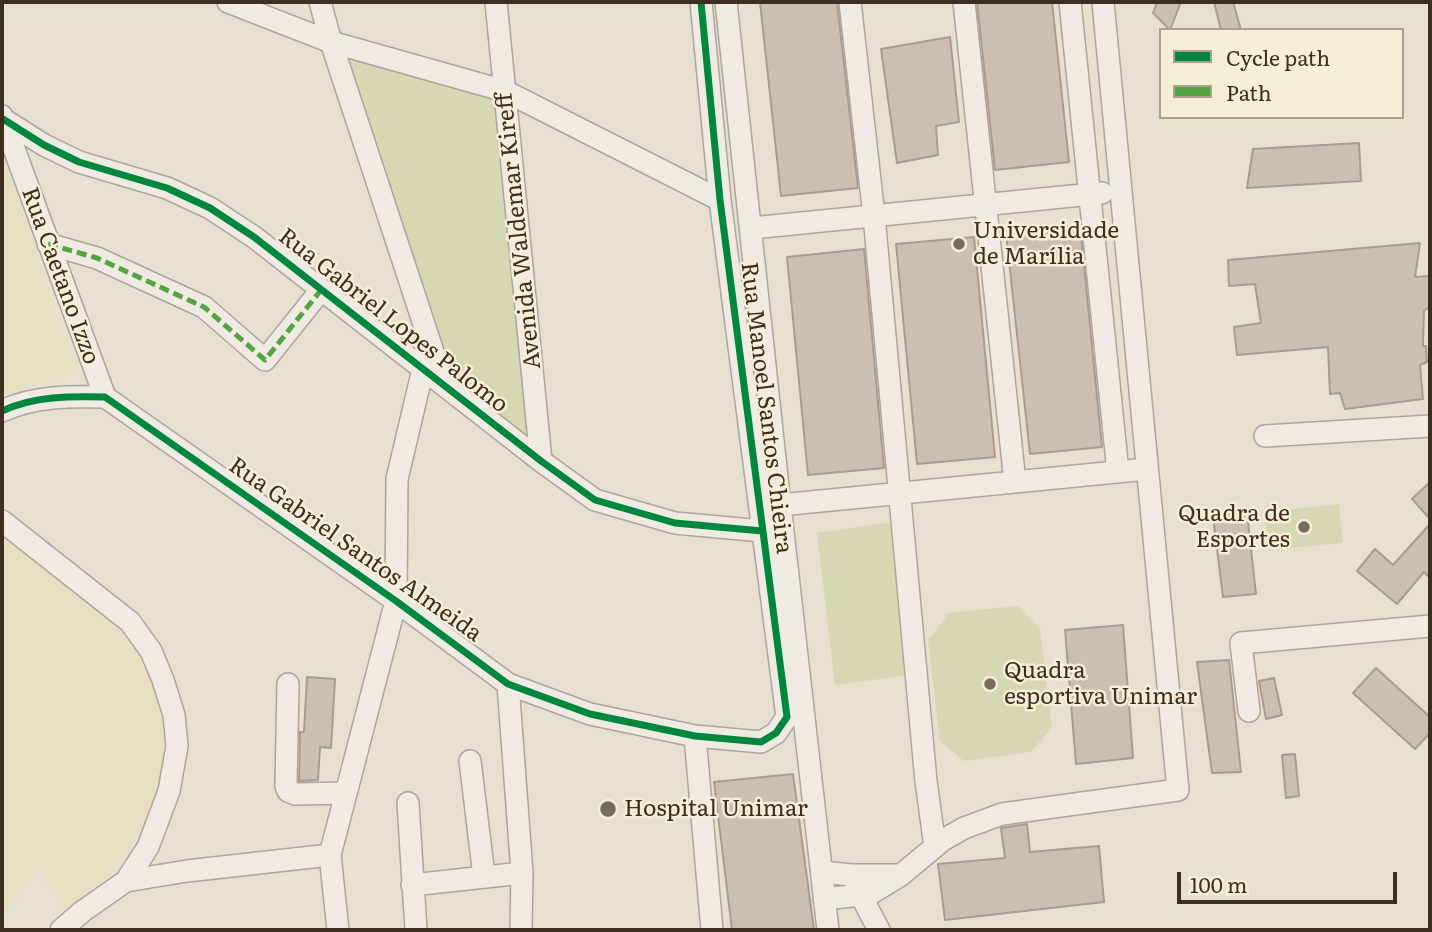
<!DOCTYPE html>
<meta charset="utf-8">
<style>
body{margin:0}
#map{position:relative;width:1432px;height:932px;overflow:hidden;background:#e7e0d1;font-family:Literata,serif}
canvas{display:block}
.frame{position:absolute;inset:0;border:4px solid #3d2e20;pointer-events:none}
.legend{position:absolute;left:1159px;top:28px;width:245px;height:91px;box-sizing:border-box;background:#f7eed8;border:2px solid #ada18e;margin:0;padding:9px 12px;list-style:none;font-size:21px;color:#3d2e20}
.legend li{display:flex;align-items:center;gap:14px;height:35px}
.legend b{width:35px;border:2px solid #ada18e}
.scale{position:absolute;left:1177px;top:872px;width:220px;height:32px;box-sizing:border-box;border:4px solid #3d2e20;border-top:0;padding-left:9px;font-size:21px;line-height:24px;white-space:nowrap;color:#3d2e20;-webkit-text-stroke:5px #f7eed8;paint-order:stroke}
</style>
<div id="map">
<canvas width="1432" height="932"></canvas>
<div class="frame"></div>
<ul class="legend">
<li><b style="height:9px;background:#00873e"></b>Cycle path</li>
<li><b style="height:9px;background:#54a441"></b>Path</li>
</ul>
<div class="scale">100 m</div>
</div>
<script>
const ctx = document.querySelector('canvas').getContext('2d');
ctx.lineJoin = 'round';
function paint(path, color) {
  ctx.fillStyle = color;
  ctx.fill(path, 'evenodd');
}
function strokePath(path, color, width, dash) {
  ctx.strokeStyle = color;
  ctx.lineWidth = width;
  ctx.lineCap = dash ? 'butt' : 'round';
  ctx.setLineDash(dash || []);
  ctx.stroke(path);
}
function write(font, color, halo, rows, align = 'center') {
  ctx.font = font + ' Literata,serif';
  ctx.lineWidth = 5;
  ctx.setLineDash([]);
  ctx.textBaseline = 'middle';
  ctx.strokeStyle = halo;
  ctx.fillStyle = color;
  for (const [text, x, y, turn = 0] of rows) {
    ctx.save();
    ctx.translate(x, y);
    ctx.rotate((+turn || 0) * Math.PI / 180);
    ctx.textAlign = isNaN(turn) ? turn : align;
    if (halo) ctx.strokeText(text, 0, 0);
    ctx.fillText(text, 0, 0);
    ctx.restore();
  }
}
const farmland = new Path2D(`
 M 2,153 L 78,372 L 2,396 Z
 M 2,536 L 103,615 L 139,656 L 162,706 L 166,758 L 155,808 L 110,875 L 65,909 L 39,868 L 2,915 Z`);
const green = new Path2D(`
 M 331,42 L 505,91 L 541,461 L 444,385 Z
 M 1339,504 L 1343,543 L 1269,550 L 1265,512 Z
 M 893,522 L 910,675 L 835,685 L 817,533 Z
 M 1018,606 L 1040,628 L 1052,728 L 1030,752 L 964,761 L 940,741 L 928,640 L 949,613 Z`);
const building = new Path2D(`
 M 760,2 L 837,2 L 858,188 L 781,196 Z
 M 977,2 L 1052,2 L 1069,162 L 995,170 Z
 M 1157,2 L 1181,2 L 1170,30 L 1153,13 Z
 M 1214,2 L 1233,2 L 1241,30 L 1221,30 Z
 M 950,37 L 959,122 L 936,126 L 938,155 L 897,163 L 881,49 Z
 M 1359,143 L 1361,181 L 1247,188 L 1253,149 Z
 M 1080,225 L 1102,447 L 1030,454 L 1006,233 Z
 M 974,237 L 995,457 L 917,464 L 896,244 Z
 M 1420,243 L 1415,277 L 1430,276 L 1430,306 L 1424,311 L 1423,346 L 1426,346 L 1427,362 L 1420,365 L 1423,399 L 1345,409 L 1340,393 L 1330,394 L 1328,347 L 1237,355 L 1234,327 L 1261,323 L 1255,284 L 1229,286 L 1228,260 Z
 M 864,249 L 884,468 L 808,475 L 787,257 Z
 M 1430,482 L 1430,519 L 1412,499 Z
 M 1247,513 L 1256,594 L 1223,597 L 1213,517 Z
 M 1430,524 L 1430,578 L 1424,572 L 1397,604 L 1357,571 L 1375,549 L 1393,565 Z
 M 1123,625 L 1133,758 L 1076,764 L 1065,630 Z
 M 1229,660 L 1241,772 L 1212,773 L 1197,662 Z
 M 1376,668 L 1430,717 L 1430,733 L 1415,749 L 1353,693 Z
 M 307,677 L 335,679 L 331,748 L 320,747 L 318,780 L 299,781 L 300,732 L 304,732 Z
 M 1274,678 L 1282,715 L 1266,719 L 1259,681 Z
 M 1295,754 L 1299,796 L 1286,798 L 1282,755 Z
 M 793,774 L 814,930 L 732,930 L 714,782 Z
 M 1027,824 L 1030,852 L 1099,846 L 1104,902 L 945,920 L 938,864 L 1005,858 L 1001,828 Z`);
const minor = new Path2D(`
 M 228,2 L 331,42 L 505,91 L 720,200
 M 320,2 L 331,42 L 444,385
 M 496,2 L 541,461
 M 726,2 L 780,505 L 1147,469
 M 850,2 L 874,216 L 926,781 L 935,847
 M 964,2 L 1015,482
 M 1070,2 L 1118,472
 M 2,116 L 105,397
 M 3,119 L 44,145 L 79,162 L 167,188 L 210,208 L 254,237 L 541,461 L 595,500 L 675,523 L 762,531
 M 752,228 L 1102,193
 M 48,244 L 97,258 L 204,307 L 265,360 L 321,290
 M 2,411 C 34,396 70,396 105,397 L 396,601 L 508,684 L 590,714 L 695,736 L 761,742 L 776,733 L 787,717 L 720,200 L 701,2
 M 1265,436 L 1430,426
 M 780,505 L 828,930
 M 2,521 L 130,622 L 151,651 L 163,680 L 174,715 L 177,746 L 169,791 L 148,847 L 126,881 L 83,911 L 61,930
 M 288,684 L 286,786 L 288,791 L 295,794 L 345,793
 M 508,684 L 522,873 L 521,930
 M 1249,711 L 1241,643 L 1430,626
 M 695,736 L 712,930
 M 470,761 L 484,876
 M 408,803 L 416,930
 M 822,872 L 851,875 L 901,875
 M 126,881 L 187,871 L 330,855
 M 412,885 L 522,873
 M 856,886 L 879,930
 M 824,899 L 870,894 L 901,875 L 943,840 L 964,828 L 1002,814 L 1178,790 L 1103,2
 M 338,930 L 330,855 L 396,601 L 397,479 L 423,369`);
const quiet = new Path2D(`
 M 48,244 L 97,258 L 204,307 L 265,360 L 321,290`);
const cycleway = new Path2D(`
 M 3,119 L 44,145 L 79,162 L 167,188 L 210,208 L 254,237 L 541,461 L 595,500 L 675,523 L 762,531
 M 2,411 C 34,396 70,396 105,397 L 396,601 L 508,684 L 590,714 L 695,736 L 761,742 L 776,733 L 787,717 L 720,200 L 701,2`);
const markers = [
 [959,244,7,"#786c5e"],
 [1304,527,7,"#786c5e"],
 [990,684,7,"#786c5e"],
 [608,809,9,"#786c5e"]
];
const streetNames = [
 ["Avenida Waldemar Kireff",519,231,-96],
 ["Rua Caetano Izzo",60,276,70],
 ["Rua Gabriel Lopes Palomo",393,321,38],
 ["Rua Manoel Santos Chieira",766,408,83],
 ["Rua Gabriel Santos Almeida",355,550,35]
];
const poiNames = [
 ["Universidade",973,231],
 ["de Marília",973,257],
 ["Quadra de",1290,514,"right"],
 ["Esportes",1290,540,"right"],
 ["Quadra",1004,671],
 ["esportiva Unimar",1004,697],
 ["Hospital Unimar",624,809]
];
paint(farmland, '#e6dfc2');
paint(green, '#d6d7b3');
paint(building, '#cbbfb2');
strokePath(building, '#a89c90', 2);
strokePath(minor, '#ada599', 24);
strokePath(minor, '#efebe3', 21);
strokePath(quiet, '#54a441', 5, [10, 5]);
strokePath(cycleway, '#00873e', 7);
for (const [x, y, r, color] of markers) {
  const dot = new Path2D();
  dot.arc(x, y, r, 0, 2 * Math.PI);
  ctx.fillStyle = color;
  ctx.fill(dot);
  strokePath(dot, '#f7eed8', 2.5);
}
write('23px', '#3d2e20', '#f7eed8', streetNames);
write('23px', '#3d2e20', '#f7eed8', poiNames, 'left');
</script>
